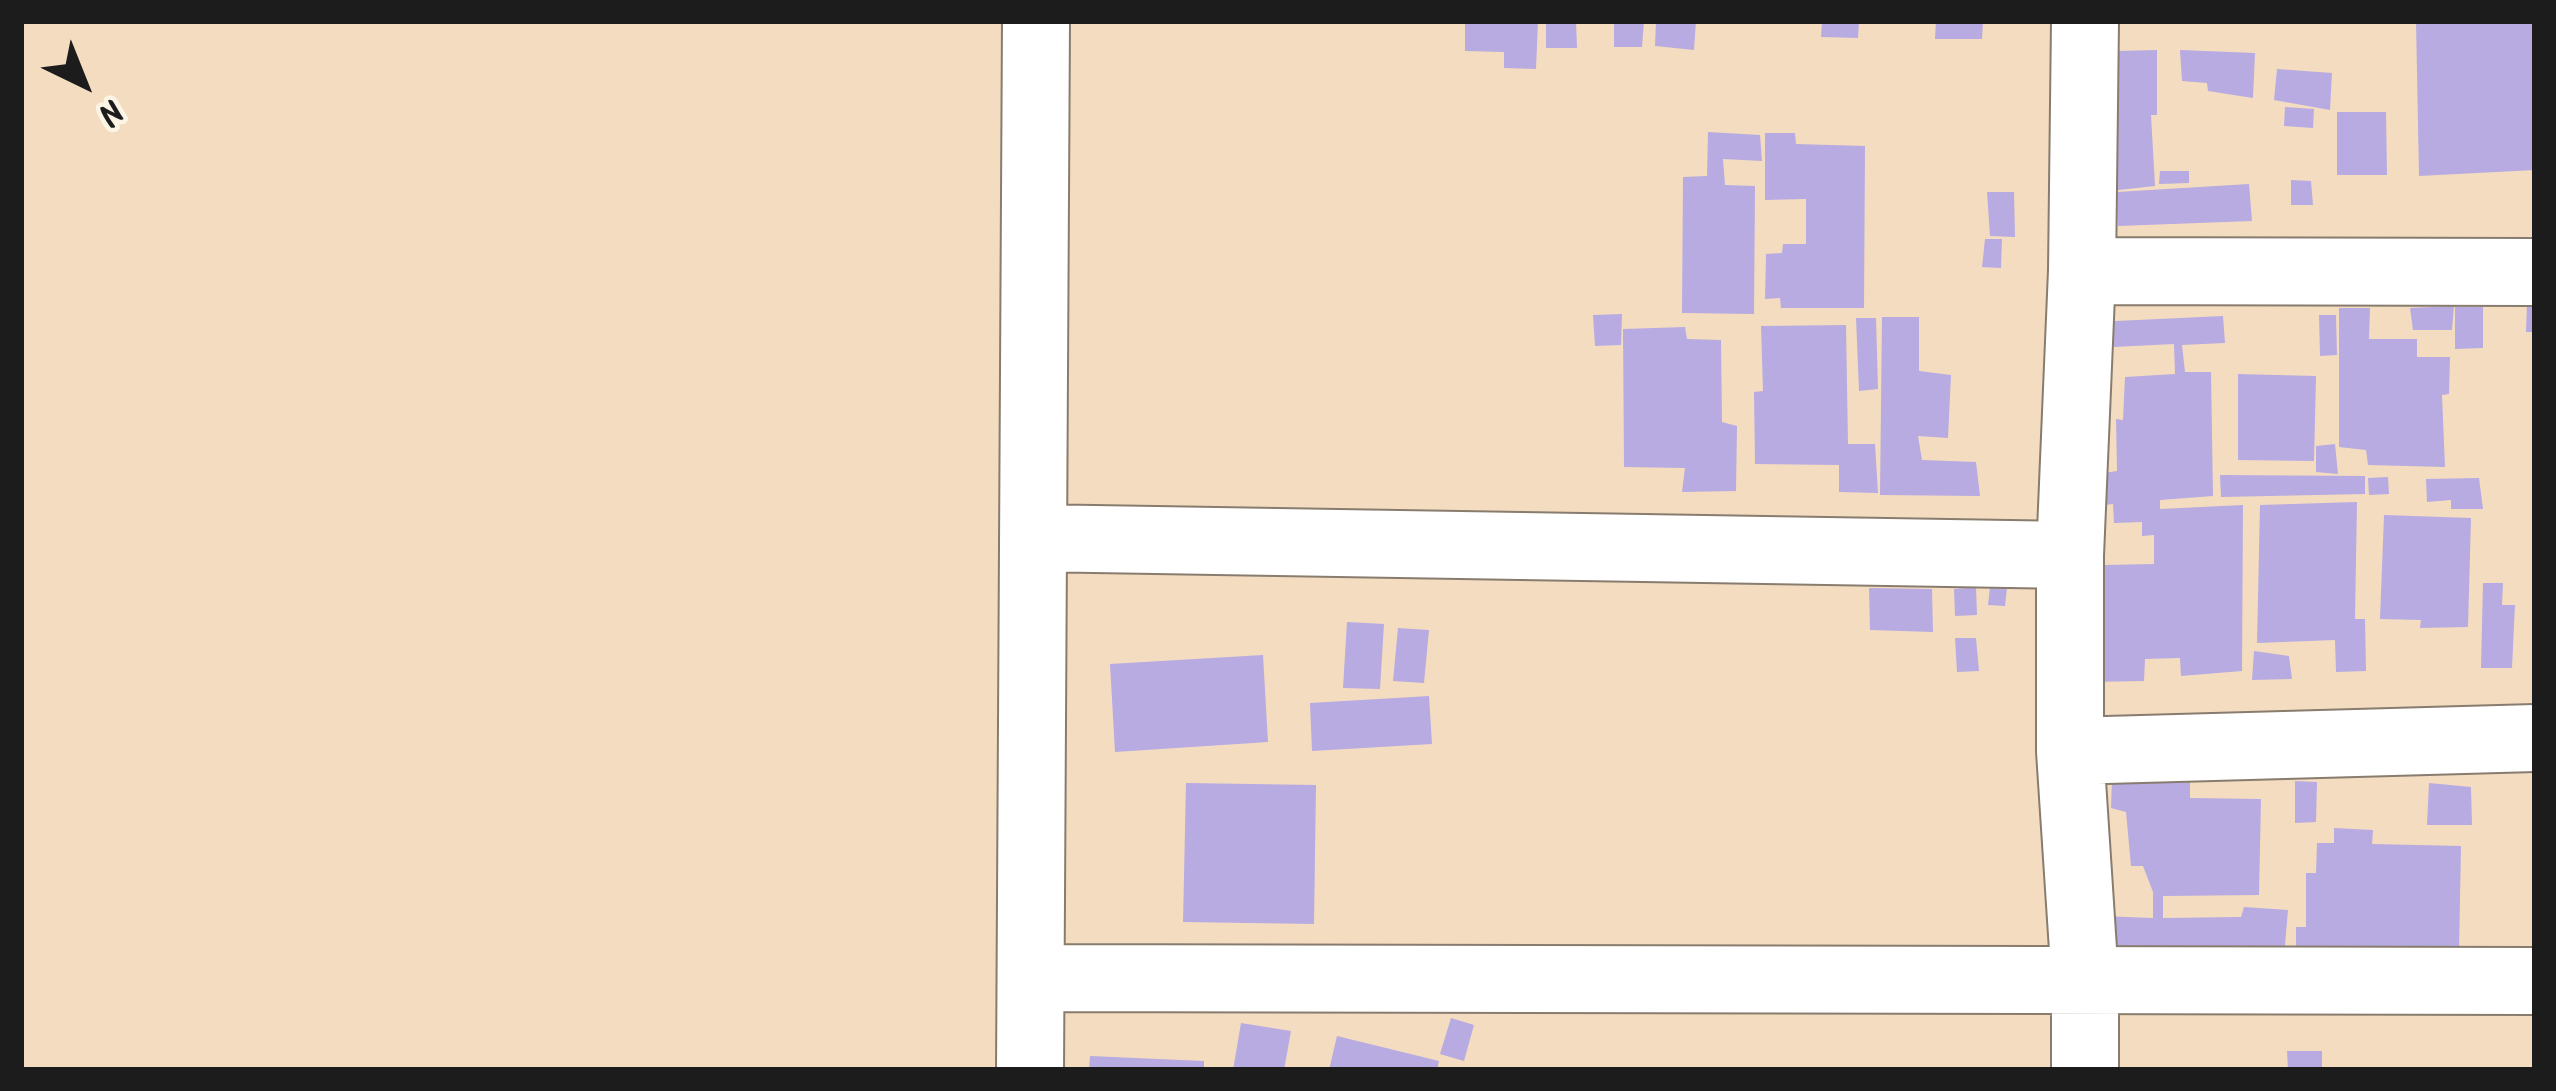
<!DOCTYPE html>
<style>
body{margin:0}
#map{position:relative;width:2556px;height:1091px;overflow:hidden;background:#f4dcc0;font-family:Kalam,sans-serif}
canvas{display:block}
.frame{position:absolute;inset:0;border:24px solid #1c1c1c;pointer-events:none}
.north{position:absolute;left:24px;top:24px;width:120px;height:120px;-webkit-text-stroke:9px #fcf5e5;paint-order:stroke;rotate:137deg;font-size:33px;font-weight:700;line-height:48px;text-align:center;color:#1c1c1c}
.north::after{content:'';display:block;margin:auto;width:42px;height:54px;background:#1c1c1c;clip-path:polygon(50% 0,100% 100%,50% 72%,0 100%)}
</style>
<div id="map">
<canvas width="2556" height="1091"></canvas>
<div class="frame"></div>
<div class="north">N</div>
</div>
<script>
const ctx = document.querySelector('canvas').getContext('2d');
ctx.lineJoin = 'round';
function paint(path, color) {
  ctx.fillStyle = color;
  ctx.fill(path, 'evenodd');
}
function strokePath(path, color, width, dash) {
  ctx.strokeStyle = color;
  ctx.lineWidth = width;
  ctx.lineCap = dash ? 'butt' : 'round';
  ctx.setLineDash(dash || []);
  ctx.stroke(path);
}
const building = new Path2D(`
 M 1465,21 L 1538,21 L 1536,69 L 1504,68 L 1504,52 L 1465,51 Z
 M 1546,21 L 1576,21 L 1577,48 L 1546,48 Z
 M 1614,21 L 1644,21 L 1642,47 L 1614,47 Z
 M 1656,21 L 1696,21 L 1694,50 L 1655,46 Z
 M 1822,21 L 1859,21 L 1858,38 L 1821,37 Z
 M 1936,21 L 1983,21 L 1982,39 L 1935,39 Z
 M 2416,21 L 2535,21 L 2535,170 L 2419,176 Z
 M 2157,50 L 2157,115 L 2151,115 L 2155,186 L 2118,190 L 2118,51 Z
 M 2180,50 L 2255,53 L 2253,98 L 2208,91 L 2207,83 L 2182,81 Z
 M 2277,69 L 2332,73 L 2330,110 L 2274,100 Z
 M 2285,107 L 2314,109 L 2313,128 L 2284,126 Z
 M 2337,112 L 2386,112 L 2387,175 L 2337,175 Z
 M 1708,132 L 1760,135 L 1762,161 L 1723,159 L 1725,185 L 1755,186 L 1754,314 L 1682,313 L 1683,177 L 1707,176 Z
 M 1765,133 L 1795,133 L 1796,144 L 1865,146 L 1864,308 L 1781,308 L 1780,298 L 1765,299 L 1766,254 L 1782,253 L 1783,244 L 1806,244 L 1806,199 L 1765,200 Z
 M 2160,171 L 2189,171 L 2189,183 L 2159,184 Z
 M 2291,180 L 2311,181 L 2313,205 L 2291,205 Z
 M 2249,184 L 2252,221 L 2118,226 L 2117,192 Z
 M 1987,192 L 2014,192 L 2015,237 L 1990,236 Z
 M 1985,239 L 2002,239 L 2001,268 L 1982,267 Z
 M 2527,304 L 2535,305 L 2535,332 L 2526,332 Z
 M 2454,306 L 2452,330 L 2413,330 L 2410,308 Z
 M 2455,307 L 2483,307 L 2483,348 L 2455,349 Z
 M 2339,308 L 2370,308 L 2369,339 L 2417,339 L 2417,357 L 2450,357 L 2449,394 L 2442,395 L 2445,467 L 2368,465 L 2366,450 L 2339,447 Z
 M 1622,314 L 1621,345 L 1595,346 L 1593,315 Z
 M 2319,315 L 2336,315 L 2337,355 L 2320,356 Z
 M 2223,316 L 2225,343 L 2182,345 L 2185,372 L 2211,372 L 2213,496 L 2160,500 L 2160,509 L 2243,505 L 2242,671 L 2181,676 L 2180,658 L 2145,659 L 2144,681 L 2088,682 L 2088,648 L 2105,648 L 2104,565 L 2154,564 L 2154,535 L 2142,536 L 2142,522 L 2114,523 L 2113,504 L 2104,505 L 2104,473 L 2117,471 L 2116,419 L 2123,420 L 2125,377 L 2175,374 L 2174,344 L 2094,348 L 2094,322 Z
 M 1882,317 L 1919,317 L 1919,371 L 1951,375 L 1948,438 L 1918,436 L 1922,460 L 1976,462 L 1980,496 L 1880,495 Z
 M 1856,318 L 1876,318 L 1878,389 L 1859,391 Z
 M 1846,325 L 1848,444 L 1875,444 L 1878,493 L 1839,492 L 1839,465 L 1755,464 L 1754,392 L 1763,391 L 1761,326 Z
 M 1685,327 L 1687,339 L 1721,340 L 1722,422 L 1737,426 L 1736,491 L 1682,492 L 1685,468 L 1624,467 L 1623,329 Z
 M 2238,374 L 2316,376 L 2314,461 L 2238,460 Z
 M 2335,444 L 2338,474 L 2316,472 L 2316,446 Z
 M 2220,475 L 2365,476 L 2365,494 L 2221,497 Z
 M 2388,477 L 2389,494 L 2369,495 L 2368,478 Z
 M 2479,478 L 2483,509 L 2451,509 L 2451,500 L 2427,502 L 2426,479 Z
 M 2357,502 L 2355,619 L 2365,619 L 2366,671 L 2336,672 L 2335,640 L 2257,643 L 2260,505 Z
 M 2384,515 L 2471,518 L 2468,627 L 2420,628 L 2421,620 L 2380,619 Z
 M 2483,583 L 2503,583 L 2502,605 L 2515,605 L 2512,668 L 2481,668 Z
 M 1976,587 L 1977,615 L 1955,616 L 1954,589 Z
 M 1990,587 L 2007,588 L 2005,606 L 1988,605 Z
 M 1869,588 L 1932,589 L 1933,632 L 1870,630 Z
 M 1347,622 L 1384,624 L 1380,689 L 1343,688 Z
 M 1398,628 L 1429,630 L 1424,683 L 1393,681 Z
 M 1955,638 L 1976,638 L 1979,671 L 1957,672 Z
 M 2254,651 L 2289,656 L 2292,679 L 2252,680 Z
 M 1263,655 L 1268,742 L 1115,752 L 1110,664 Z
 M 1429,696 L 1432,744 L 1312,751 L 1310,703 Z
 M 2112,778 L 2190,779 L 2190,798 L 2261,799 L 2259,895 L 2163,896 L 2163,918 L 2241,917 L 2244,907 L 2288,910 L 2284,957 L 2100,955 L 2101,916 L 2153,918 L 2153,892 L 2143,866 L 2131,866 L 2126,812 L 2111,808 Z
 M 2295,781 L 2317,782 L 2316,822 L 2295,823 Z
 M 1186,783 L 1316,785 L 1314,924 L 1183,922 Z
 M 2429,783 L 2471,787 L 2472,825 L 2427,825 Z
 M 2334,828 L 2373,830 L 2372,844 L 2461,846 L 2459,952 L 2296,949 L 2296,927 L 2306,927 L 2306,873 L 2316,873 L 2317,843 L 2334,843 Z
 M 1451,1018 L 1474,1025 L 1464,1061 L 1440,1054 Z
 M 1241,1023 L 1291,1031 L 1284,1070 L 1233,1070 Z
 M 1337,1036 L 1439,1061 L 1437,1070 L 1329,1070 Z
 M 2287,1051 L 2322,1051 L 2322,1070 L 2288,1070 Z
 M 1090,1056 L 1204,1061 L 1204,1070 L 1089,1070 Z`);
const street = new Path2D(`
 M 2082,271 L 2535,272
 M 1033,538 L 2070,555
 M 2070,751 L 2535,738
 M 1031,978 L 2535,981
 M 1030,1070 L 1036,21
 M 2085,1070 L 2085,980 L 2070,751 L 2070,555 L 2082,271 L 2085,21`);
paint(building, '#b7abe2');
strokePath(street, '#887c6e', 70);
strokePath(street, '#fff', 66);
</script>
